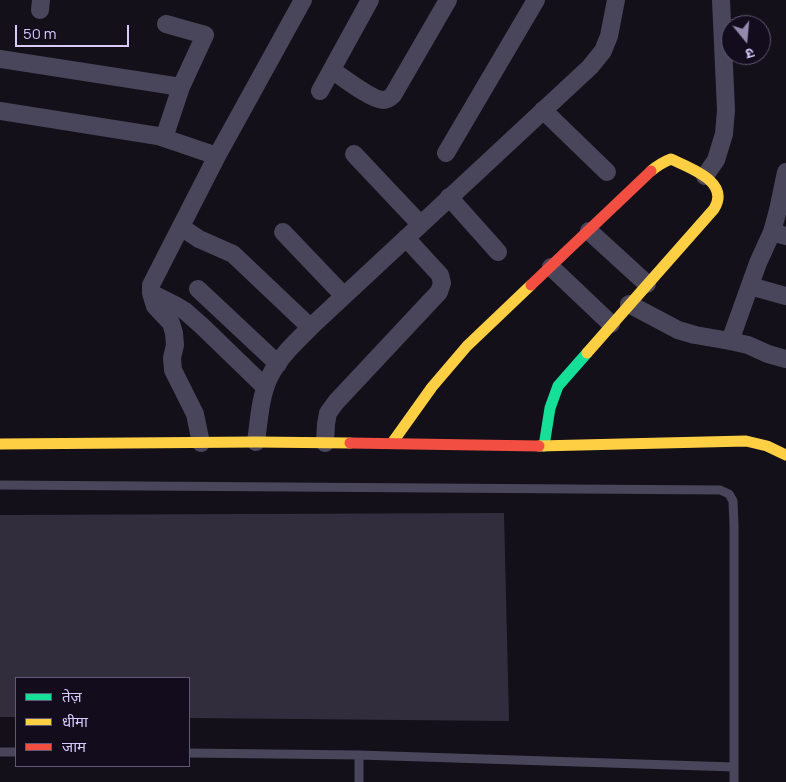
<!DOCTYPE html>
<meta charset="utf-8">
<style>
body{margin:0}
#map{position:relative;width:786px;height:782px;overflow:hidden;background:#131019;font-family:Manrope,"Noto Sans Devanagari",sans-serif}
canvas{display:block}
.legend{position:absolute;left:15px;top:677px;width:175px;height:90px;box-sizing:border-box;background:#120c1d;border:1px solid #615877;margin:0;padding:6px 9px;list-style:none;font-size:15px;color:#d8cafd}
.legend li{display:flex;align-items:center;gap:10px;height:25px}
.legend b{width:25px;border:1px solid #615877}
.north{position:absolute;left:721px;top:15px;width:50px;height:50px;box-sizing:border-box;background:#120c1d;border:1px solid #615877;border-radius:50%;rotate:163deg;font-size:14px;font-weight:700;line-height:20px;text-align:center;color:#d8cafd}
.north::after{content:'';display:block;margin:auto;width:18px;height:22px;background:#9389ad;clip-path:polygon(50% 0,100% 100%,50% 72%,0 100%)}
.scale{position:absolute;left:15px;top:25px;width:114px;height:22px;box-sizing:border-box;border:2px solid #d8cafd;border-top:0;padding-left:6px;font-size:15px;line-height:18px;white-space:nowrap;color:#d8cafd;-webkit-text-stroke:4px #120c1d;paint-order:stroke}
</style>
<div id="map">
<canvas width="786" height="782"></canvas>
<ul class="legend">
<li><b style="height:6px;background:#16e098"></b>तेज़</li>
<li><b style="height:6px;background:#ffcf43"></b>धीमा</li>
<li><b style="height:6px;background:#f24e42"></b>जाम</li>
</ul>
<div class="north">उ</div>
<div class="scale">50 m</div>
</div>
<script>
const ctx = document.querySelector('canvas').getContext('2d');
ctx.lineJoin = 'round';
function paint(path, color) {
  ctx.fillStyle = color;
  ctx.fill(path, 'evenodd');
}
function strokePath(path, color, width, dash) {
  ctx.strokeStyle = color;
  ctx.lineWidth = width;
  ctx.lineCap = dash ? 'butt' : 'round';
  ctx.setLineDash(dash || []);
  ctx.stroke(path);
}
const building = new Path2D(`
 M 504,513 L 509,721 L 189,718 L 189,678 L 16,678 L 16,717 L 0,717 L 0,515 Z`);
const lane = new Path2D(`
 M 0,485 L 720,490 L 729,494 L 733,501 L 734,525 L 734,782
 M 0,752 L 16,752
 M 189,753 L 359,755 L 734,767
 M 359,782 L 359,755`);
const street = new Path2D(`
 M 40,10 L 41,0
 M 0,59 L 181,87
 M 332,70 C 342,77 372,100 383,100 C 387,100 390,98 393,95 L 448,0
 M 320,91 L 370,0
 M 543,110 L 607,172
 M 0,111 L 158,136 L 217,156
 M 164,138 L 181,87 L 205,35 L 166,24
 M 446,153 L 536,0
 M 354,154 L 420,224
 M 786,172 L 778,210 L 772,232 L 786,236
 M 705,176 L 716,160 L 724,134 L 726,110 L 721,0
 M 449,197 L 498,252
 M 181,227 L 199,239 L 233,254 L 310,327
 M 589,231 L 647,284
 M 283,232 L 344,296
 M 551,267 L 611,324
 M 750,286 L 786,296
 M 198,289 L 278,364
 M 151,293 L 175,305 L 185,311 L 202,326 L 265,387
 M 629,304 L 678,330 L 695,335 L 730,341 L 748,345 L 768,354 L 786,359
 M 730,341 L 758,263 L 772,232
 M 256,442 C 259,421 260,397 269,378 C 279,356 300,338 316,322 L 590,67 L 603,51 L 609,36 L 616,0
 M 201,443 L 195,414 L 173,370 L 172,358 L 175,345 L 174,333 L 171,323 L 155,306 L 151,293 L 151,285 L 217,156 L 303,0
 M 325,443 L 326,424 L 328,413 L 336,402 L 439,292 L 442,283 L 440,275 L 406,238`);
const fast = new Path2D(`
 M 544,446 L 550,408 L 558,386 L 587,353`);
const slow = new Path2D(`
 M 587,353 L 714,209 C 731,182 690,168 671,159 C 663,162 657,166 651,171
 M 392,443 L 432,387 L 467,346 L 531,285
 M 0,444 L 256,442 L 350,443
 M 539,446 L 746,441 L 767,446 L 786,455`);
const jam = new Path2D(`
 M 531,285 L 651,171
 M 350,443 L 539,446`);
paint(building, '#322d3c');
strokePath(lane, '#49455a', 9);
strokePath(street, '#49455a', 18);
strokePath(fast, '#16e098', 11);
strokePath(slow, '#ffcf43', 11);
strokePath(jam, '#f24e42', 11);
</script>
